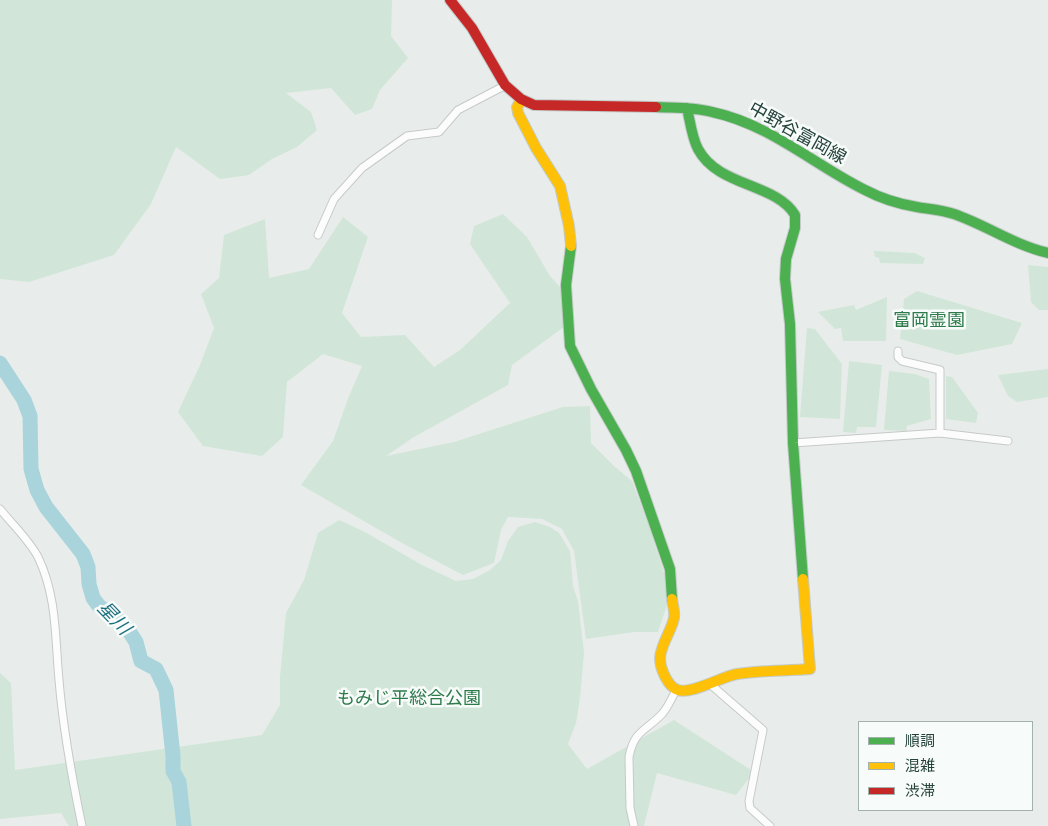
<!DOCTYPE html>
<meta charset="utf-8">
<style>
body{margin:0}
#map{position:relative;width:1048px;height:826px;overflow:hidden;background:#e8edeb;font-family:Poppins,"Noto Sans JP",sans-serif}
canvas{display:block}
.legend{position:absolute;left:858px;top:721px;width:175px;height:90px;box-sizing:border-box;background:#f7fbf9;border:1px solid #a3b1ad;margin:0;padding:6px 9px;list-style:none;font-size:15px;color:#24423a}
.legend li{display:flex;align-items:center;gap:10px;height:25px}
.legend b{width:25px;border:1px solid #a3b1ad}
</style>
<div id="map">
<canvas width="1048" height="826"></canvas>
<ul class="legend">
<li><b style="height:6px;background:#4caf50"></b>順調</li>
<li><b style="height:6px;background:#ffc107"></b>混雑</li>
<li><b style="height:6px;background:#c62828"></b>渋滞</li>
</ul>
</div>
<script>
const ctx = document.querySelector('canvas').getContext('2d');
ctx.lineJoin = 'round';
function paint(path, color) {
  ctx.fillStyle = color;
  ctx.fill(path, 'evenodd');
}
function strokePath(path, color, width, dash) {
  ctx.strokeStyle = color;
  ctx.lineWidth = width;
  ctx.lineCap = dash ? 'butt' : 'round';
  ctx.setLineDash(dash || []);
  ctx.stroke(path);
}
function write(font, color, halo, rows, align = 'center') {
  ctx.font = font + ' Poppins,"Noto Sans JP",sans-serif';
  ctx.lineWidth = 5;
  ctx.setLineDash([]);
  ctx.textBaseline = 'middle';
  ctx.strokeStyle = halo;
  ctx.fillStyle = color;
  for (const [text, x, y, turn = 0] of rows) {
    ctx.save();
    ctx.translate(x, y);
    ctx.rotate((+turn || 0) * Math.PI / 180);
    ctx.textAlign = isNaN(turn) ? turn : align;
    if (halo) ctx.strokeText(text, 0, 0);
    ctx.fillText(text, 0, 0);
    ctx.restore();
  }
}
const green = new Path2D(`
 M 0,0 L 392,0 L 391,36 L 408,58 L 380,90 L 372,109 L 355,115 L 331,88 L 286,93 L 311,112 L 317,130 L 297,147 L 272,159 L 249,175 L 220,179 L 176,147 L 151,204 L 114,255 L 29,282 L 0,279 Z
 M 503,214 L 527,237 L 550,276 L 561,288 L 564,327 L 512,365 L 508,385 L 414,437 L 386,456 L 454,442 L 563,407 L 590,406 L 591,443 L 614,466 L 632,481 L 649,526 L 665,576 L 667,605 L 658,632 L 634,632 L 586,639 L 574,551 L 562,529 L 542,519 L 508,517 L 501,530 L 494,563 L 463,575 L 402,543 L 301,485 L 333,441 L 349,396 L 362,366 L 323,354 L 287,382 L 283,437 L 262,456 L 203,446 L 178,412 L 200,365 L 214,328 L 201,294 L 219,278 L 224,235 L 265,219 L 269,278 L 309,269 L 343,217 L 368,237 L 342,313 L 361,337 L 405,335 L 434,367 L 460,350 L 510,303 L 470,244 L 474,226 Z
 M 874,251 L 915,253 L 925,258 L 923,264 L 880,263 L 879,258 L 875,257 Z
 M 1028,265 L 1048,267 L 1048,310 L 1039,310 L 1031,302 Z
 M 917,291 L 1022,323 L 1012,344 L 957,355 L 900,339 L 904,299 Z
 M 887,297 L 886,341 L 843,341 L 841,328 L 835,329 L 818,312 L 854,305 L 856,310 Z
 M 807,328 L 815,329 L 842,364 L 840,419 L 800,417 Z
 M 849,361 L 882,365 L 876,427 L 857,427 L 856,433 L 843,432 Z
 M 1048,369 L 1048,397 L 1017,402 L 1008,396 L 998,375 Z
 M 889,371 L 915,374 L 929,379 L 931,419 L 907,426 L 906,431 L 884,430 Z
 M 946,376 L 952,377 L 978,413 L 976,423 L 946,419 Z
 M 339,520 L 365,532 L 422,565 L 456,581 L 473,579 L 490,570 L 501,560 L 508,541 L 518,527 L 535,522 L 550,527 L 559,533 L 570,551 L 573,586 L 578,601 L 584,653 L 580,698 L 576,723 L 568,744 L 587,769 L 674,720 L 754,772 L 736,795 L 657,773 L 644,826 L 69,826 L 61,813 L 0,819 L 0,673 L 11,683 L 15,770 L 262,735 L 280,705 L 280,677 L 286,613 L 304,580 L 318,533 Z`);
const river = new Path2D(`
 M 0,363 L 24,400 L 30,416 L 31,469 L 37,490 L 46,507 L 83,554 L 88,567 L 89,584 L 93,598 L 99,606 L 121,622 L 129,631 L 136,642 L 141,661 L 156,669 L 166,690 L 173,756 L 173,771 L 179,782 L 184,826`);
const street = new Path2D(`
 M 318,235 L 334,199 L 362,168 L 407,136 L 439,132 L 458,110 L 504,86
 M 898,351 L 898,357 L 902,361 L 940,370 L 940,433
 M 793,443 L 940,433 L 1008,441
 M 0,509 C 12,524 29,540 38,557 C 57,596 55,638 59,680 C 63,729 72,778 82,826
 M 710,684 L 763,730 L 749,801 L 750,808 L 770,826
 M 634,826 L 630,808 L 629,757 C 634,730 646,731 662,714 C 668,707 672,698 676,690`);
const fast = new Path2D(`
 M 656,107 C 675,108 694,107 712,112 C 769,124 813,164 863,189 C 880,198 898,204 917,207 C 929,209 942,210 954,214 C 986,225 1014,245 1048,253
 M 687,108 C 690,121 692,138 698,149 C 718,187 776,183 795,215 L 795,228 L 786,259 L 785,279 L 790,324 L 793,443 L 803,579
 M 571,246 L 566,285 L 570,346 L 591,389 L 626,450 L 636,471 L 670,569 L 672,599`);
const slow = new Path2D(`
 M 521,100 L 517,107 L 518,113 L 536,148 L 560,186 L 569,226 L 571,246
 M 672,599 C 673,605 675,613 674,618 C 671,632 661,644 660,658 C 660,669 668,687 678,690 C 691,695 723,676 737,674 C 760,670 786,671 810,669 L 803,579`);
const jam = new Path2D(`
 M 450,0 L 472,28 L 505,85 L 521,99 L 534,105 L 656,107`);
const streetNames = [
 ["中野谷富岡線",797,134,29]
];
const parkNames = [
 ["富岡霊園",929,321],
 ["もみじ平総合公園",409,699]
];
const waterNames = [
 ["星川",113,619,46]
];
paint(green, '#d1e6d8');
strokePath(river, '#a9d4db', 15);
strokePath(street, '#c5cac8', 9);
strokePath(fast, '#c3cbc8', 12);
strokePath(slow, '#c3cbc8', 12);
strokePath(jam, '#c3cbc8', 12);
strokePath(street, '#fcfcfc', 7);
strokePath(fast, '#4caf50', 10);
strokePath(slow, '#ffc107', 10);
strokePath(jam, '#c62828', 10);
write('18px', '#24423a', '#f7fbf9', streetNames);
write('18px', '#2d7a4b', '#f7fbf9', parkNames);
write('italic 19px', '#1c6f80', '#f7fbf9', waterNames);
</script>
